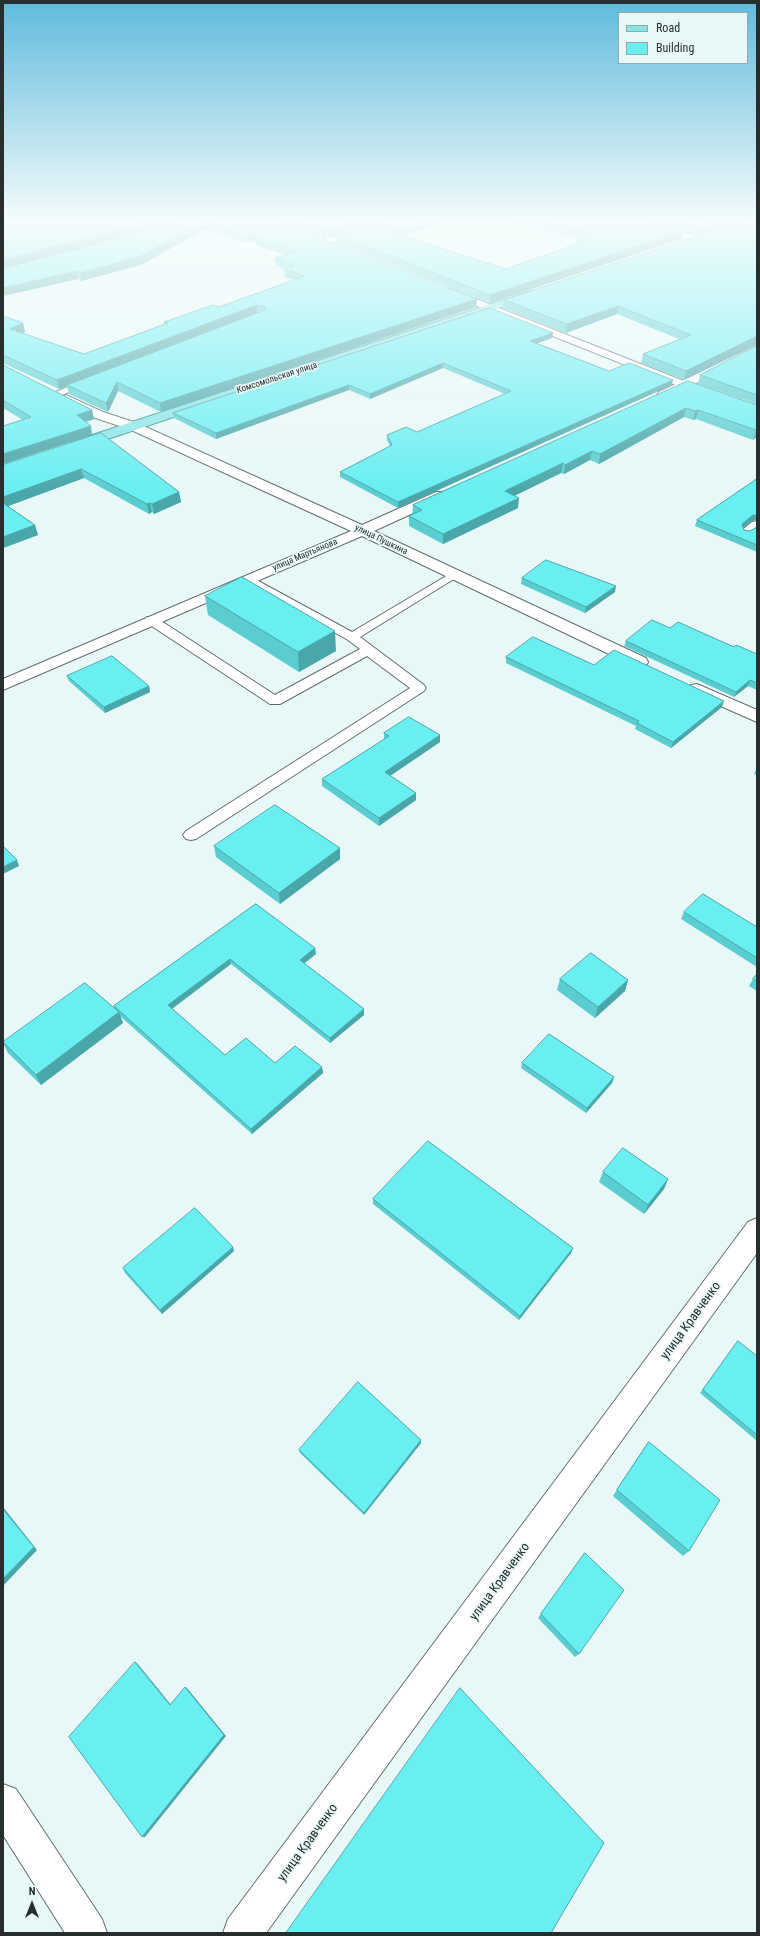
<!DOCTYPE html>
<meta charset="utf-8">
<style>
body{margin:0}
#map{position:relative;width:760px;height:1936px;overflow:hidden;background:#e8f8f8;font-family:"Roboto Condensed",sans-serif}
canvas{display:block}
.frame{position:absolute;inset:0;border:4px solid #282e2e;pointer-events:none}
.legend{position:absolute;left:618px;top:12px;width:130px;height:52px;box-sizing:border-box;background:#e8f8f8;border:1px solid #9ba7a7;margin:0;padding:5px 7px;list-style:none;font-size:12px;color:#282e2e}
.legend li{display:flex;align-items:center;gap:8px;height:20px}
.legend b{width:20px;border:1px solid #9ba7a7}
.north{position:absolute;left:12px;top:1884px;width:40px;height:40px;-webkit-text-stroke:3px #e8f8f8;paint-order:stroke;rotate:0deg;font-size:11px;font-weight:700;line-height:16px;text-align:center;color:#282e2e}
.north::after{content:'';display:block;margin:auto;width:14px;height:18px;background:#282e2e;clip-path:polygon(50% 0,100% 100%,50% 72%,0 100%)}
</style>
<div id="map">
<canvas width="760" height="1936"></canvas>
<div class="frame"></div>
<ul class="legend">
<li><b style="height:5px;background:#88e4e6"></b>Road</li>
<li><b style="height:11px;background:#69eef2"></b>Building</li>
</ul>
<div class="north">N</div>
</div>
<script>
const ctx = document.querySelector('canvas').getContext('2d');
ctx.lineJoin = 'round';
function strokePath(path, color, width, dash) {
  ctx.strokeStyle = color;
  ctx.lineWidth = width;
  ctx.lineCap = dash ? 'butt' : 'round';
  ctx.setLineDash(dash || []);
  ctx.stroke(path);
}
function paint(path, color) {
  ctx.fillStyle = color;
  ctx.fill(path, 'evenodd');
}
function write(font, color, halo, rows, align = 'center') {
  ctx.font = font + ' "Roboto Condensed",sans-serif';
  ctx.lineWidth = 3.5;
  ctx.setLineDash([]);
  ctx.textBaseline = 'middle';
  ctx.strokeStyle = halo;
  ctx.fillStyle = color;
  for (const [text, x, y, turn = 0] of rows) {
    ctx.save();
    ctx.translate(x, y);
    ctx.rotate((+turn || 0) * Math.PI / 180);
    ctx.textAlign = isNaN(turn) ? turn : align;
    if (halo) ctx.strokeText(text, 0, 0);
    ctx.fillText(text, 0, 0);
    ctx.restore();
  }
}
const lane = new Path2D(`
 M 89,378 L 94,381 L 92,383 L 59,396 L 53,396 L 51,394 Z
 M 453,572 L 459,575 L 457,577 L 360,637 L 424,685 L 426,688 L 424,691 L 196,839 L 191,840 L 186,839 L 183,835 L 186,831 L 410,688 L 367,656 L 280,704 L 270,704 L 147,623 L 145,620 L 147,617 L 155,617 L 275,695 L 360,649 L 348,640 L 243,581 L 241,579 L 243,577 L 251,577 L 352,632 Z`);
const street = new Path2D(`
 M 387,221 L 398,221 L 373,232 L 323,245 L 318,242 L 320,240 L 367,228 Z
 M 633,221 L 645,221 L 699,237 L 701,239 L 699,241 L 693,241 L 634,223 Z
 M 757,345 L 757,352 L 667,398 L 663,399 L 657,395 L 659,392 Z
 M 66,395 L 103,412 L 137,423 L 362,525 L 436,492 L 446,492 L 448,495 L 446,498 L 374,531 L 646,658 L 648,662 L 646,666 L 640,667 L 634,666 L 362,536 L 3,690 L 3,679 L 351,531 L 129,429 L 95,418 L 62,402 L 60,399 Z
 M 757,521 L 757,531 L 748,535 L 743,534 L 741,531 L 752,522 Z
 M 697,684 L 757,710 L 757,722 L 691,693 L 688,689 L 691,685 Z`);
const secondary = new Path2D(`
 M 448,288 L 689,383 L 757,406 L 757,414 L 681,387 L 444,293 L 443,291 Z
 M 757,1218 L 757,1253 L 266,1933 L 223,1933 L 228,1919 L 748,1222 Z
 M 3,1784 L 16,1789 L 102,1919 L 107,1933 L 65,1933 L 3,1835 Z`);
const primary = new Path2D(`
 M 531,291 L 536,294 L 535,296 L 81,448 L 71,448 L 70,445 L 71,442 Z`);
const wall = new Path2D(`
 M 182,221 L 276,221 L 476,307 L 161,412 L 118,391 L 108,412 L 69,394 L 67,386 L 59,389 L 3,363 L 3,316 L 23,323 L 25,332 L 22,333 L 84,354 L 164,325 L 164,322 L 219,307 L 294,280 L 285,277 L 284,269 L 276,266 L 275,258 L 285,255 L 257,246 L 255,240 L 246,242 L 205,229 L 141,265 L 81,281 L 78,279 L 3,296 L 3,269 Z
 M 280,221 L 383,221 L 323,238 Z
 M 504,221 L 647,221 L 683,231 L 682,239 L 490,303 L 337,243 L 337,235 L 374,226 L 506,269 L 576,244 L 577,237 Z
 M 649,221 L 744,221 L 696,235 Z
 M 757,221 L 757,344 L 684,380 L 641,363 L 643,354 L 679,339 L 617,314 L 566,333 L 503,308 L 504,300 Z
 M 552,338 L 537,343 L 609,371 L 672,385 L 398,508 L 340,477 L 340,472 L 390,446 L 387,440 L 387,435 L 417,432 L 505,394 L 443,368 L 370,399 L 349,390 L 216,439 L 174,418 L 173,413 Z
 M 757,346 L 757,404 L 698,384 L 700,375 Z
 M 3,365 L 92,410 L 94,419 L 86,422 L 92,435 L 23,420 L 3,408 Z
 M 688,381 L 757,405 L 757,437 L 753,440 L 696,419 L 693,420 L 684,417 L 599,464 L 590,460 L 564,474 L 561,473 L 514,496 L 518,508 L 443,544 L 409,526 L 409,516 L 412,515 L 413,505 Z
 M 101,433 L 179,492 L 181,502 L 154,514 L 152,512 L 149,514 L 84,478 L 8,506 L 35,525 L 38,535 L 3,548 L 3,465 Z
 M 757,479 L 757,520 L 752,521 L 743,527 L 744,530 L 750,531 L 757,527 L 757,552 L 695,526 L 697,520 Z
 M 522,578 L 615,592 L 585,613 L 521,584 Z
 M 205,596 L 336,651 L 299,672 L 208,615 Z
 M 670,628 L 734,647 L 757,654 L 757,690 L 748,686 L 734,697 L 624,646 L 626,641 Z
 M 506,657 L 594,665 L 722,707 L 671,748 L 635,729 L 636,726 L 506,663 Z
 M 67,676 L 149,686 L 150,692 L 105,713 L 69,681 Z
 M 384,733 L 440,735 L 440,742 L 390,776 L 416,793 L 416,800 L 379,826 L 322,786 L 322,779 L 384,740 Z
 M 757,767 L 757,775 L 754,774 Z
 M 214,846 L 340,848 L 340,859 L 280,904 L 216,857 Z
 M 256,904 L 316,954 L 304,963 L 364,1009 L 364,1015 L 330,1043 L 231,964 L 172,1009 L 225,1055 L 275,1063 L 322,1067 L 323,1073 L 252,1134 L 120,1016 L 123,1023 L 41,1085 L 8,1053 L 3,1043 L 114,1008 L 114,1006 Z
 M 684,912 L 757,927 L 757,967 L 681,919 Z
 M 757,974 L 757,991 L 749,986 L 753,979 Z
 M 560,979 L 628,980 L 625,991 L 595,1018 L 557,990 Z
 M 522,1063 L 614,1077 L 612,1083 L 586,1113 L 521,1068 Z
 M 603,1172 L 668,1179 L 664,1189 L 644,1214 L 599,1182 Z
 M 373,1199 L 573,1248 L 571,1253 L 519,1320 L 373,1204 Z
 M 234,1251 L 162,1314 L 125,1273 L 123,1268 Z
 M 735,1345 L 757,1356 L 757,1441 L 700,1393 Z
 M 421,1440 L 421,1443 L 364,1515 L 300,1453 L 299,1450 Z
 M 649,1442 L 689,1551 L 683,1556 L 613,1496 L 644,1448 Z
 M 585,1553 L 579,1654 L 575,1657 L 538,1618 Z`);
const shadedWall = new Path2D(`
 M 151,221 L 180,221 L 3,269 L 3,260 Z
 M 204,221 L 205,229 L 141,265 L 81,281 L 80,273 Z
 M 356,221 L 383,221 L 323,238 L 323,230 Z
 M 424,221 L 447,221 L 390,239 L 390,232 Z
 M 719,221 L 744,221 L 696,235 L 698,227 Z
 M 683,231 L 682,239 L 490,303 L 490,295 Z
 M 255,232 L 255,240 L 246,242 L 245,234 Z
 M 77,271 L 78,279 L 3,296 L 3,288 Z
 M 477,299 L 476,307 L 161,412 L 160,403 Z
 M 257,305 L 257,314 L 67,385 L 67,386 L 59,389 L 57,380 Z
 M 618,306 L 617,314 L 566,333 L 567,324 Z
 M 23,323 L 25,332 L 12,337 L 10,329 Z
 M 553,333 L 552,338 L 530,346 L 530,341 Z
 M 757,336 L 757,344 L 684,380 L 686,371 Z
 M 443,363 L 443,368 L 370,399 L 370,394 Z
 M 673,380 L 672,385 L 398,508 L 398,502 Z
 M 117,382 L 118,391 L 108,412 L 106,403 Z
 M 349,385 L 349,390 L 216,439 L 216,433 Z
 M 686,408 L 684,417 L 599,464 L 600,454 Z
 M 92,410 L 94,419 L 79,424 L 77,415 Z
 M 698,410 L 696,419 L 693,420 L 695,411 Z
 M 91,426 L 92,435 L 3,464 L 3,454 Z
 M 756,430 L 757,430 L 757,437 L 753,440 Z
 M 592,451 L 590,460 L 564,474 L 565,465 Z
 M 563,463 L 561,473 L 504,501 L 505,491 Z
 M 81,469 L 84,478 L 3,508 L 3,497 Z
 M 179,492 L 181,502 L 154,514 L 152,504 Z
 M 519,498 L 518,508 L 443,544 L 443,534 Z
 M 150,503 L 152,512 L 149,514 L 147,504 Z
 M 753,515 L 757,515 L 757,520 L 752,521 L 740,530 L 742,524 Z
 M 35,525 L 38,535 L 3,548 L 3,537 Z
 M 616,586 L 615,592 L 585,613 L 586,607 Z
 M 335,631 L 336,651 L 299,672 L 298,652 Z
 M 750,680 L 748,686 L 734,697 L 736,692 Z
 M 149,686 L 150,692 L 105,713 L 104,707 Z
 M 724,701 L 722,707 L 671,748 L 673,742 Z
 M 440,735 L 440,742 L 384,780 L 385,772 Z
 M 416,793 L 416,800 L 379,826 L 379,818 Z
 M 340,848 L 340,859 L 280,904 L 279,893 Z
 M 17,860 L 19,866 L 3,874 L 3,867 Z
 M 315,948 L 316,954 L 301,966 L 300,960 Z
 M 230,959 L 231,964 L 169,1011 L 168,1005 Z
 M 628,980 L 625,991 L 595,1018 L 598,1007 Z
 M 364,1009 L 364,1015 L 330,1043 L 330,1038 Z
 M 119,1012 L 123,1023 L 41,1085 L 36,1075 Z
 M 322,1067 L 323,1073 L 252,1134 L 251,1129 Z
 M 614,1077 L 612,1083 L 586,1113 L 587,1108 Z
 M 668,1179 L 664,1189 L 644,1214 L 648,1205 Z
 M 233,1247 L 234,1251 L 162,1314 L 160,1310 Z
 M 573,1248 L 571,1253 L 519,1320 L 520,1316 Z
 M 421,1440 L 421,1443 L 364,1515 L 364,1513 Z
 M 3,1507 L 37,1550 L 3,1586 Z
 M 135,1662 L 137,1663 L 172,1706 L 170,1705 Z
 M 185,1687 L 187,1688 L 226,1736 L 145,1837 L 142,1837 Z`);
const building = new Path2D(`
 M 3,221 L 151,221 L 3,260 Z
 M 182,221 L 276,221 L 477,299 L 160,403 L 117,382 L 106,403 L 67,385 L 265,310 L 265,307 L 257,305 L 57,380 L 3,355 L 3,316 L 23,323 L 10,329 L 84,354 L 168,323 L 164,322 L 213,305 L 219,307 L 305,276 L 284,269 L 294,266 L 275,258 L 298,251 L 256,238 L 255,232 L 245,234 L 204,221 L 139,257 L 80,273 L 77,271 L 3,288 L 3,269 Z
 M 299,221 L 356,221 L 323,230 Z
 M 385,221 L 424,221 L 390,232 L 506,269 L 588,240 L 577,236 L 591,232 L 539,221 L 647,221 L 683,231 L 490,295 L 337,235 L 374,226 Z
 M 676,221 L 719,221 L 698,227 Z
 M 750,221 L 757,221 L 757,336 L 686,371 L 643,354 L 691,335 L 618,306 L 567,324 L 504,300 L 701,235 Z
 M 490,308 L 553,333 L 530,341 L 609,371 L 629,363 L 673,380 L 398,502 L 340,472 L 392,445 L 387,435 L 406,427 L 417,432 L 511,391 L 443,363 L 370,394 L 349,385 L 216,433 L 173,413 Z
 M 757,346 L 757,395 L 700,375 Z
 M 3,365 L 92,410 L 77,415 L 91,426 L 3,454 L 3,426 L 31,417 L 3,400 Z
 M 688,381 L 757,405 L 757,430 L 756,430 L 698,410 L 695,411 L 686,408 L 600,454 L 592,451 L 565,465 L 563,463 L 505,491 L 519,498 L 443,534 L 409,516 L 422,510 L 413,505 Z
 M 101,433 L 179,492 L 152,504 L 150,503 L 147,504 L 81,469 L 3,497 L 3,465 Z
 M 757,479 L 757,515 L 753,515 L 742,524 L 744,530 L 750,531 L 757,527 L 757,545 L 697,520 Z
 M 3,503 L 35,525 L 3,537 Z
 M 546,560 L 616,586 L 586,607 L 522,578 Z
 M 242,577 L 335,631 L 298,652 L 205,596 Z
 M 652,620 L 670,628 L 678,622 L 734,647 L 736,645 L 757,654 L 757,683 L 750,680 L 736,692 L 626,641 Z
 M 533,637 L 594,665 L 614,650 L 724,701 L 673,742 L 637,723 L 639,721 L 506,657 Z
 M 112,656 L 149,686 L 104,707 L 67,676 Z
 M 409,717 L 440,735 L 385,772 L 416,793 L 379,818 L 322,779 L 389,736 L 384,733 Z
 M 275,805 L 340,848 L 279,893 L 214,846 Z
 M 3,846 L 17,860 L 3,867 Z
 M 703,894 L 757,927 L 757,958 L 684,912 Z
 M 256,904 L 315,948 L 300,960 L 364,1009 L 330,1038 L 230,959 L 168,1005 L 225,1055 L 246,1038 L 275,1063 L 295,1046 L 322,1067 L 251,1129 L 114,1006 Z
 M 591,953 L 628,980 L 598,1007 L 560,979 Z
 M 757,974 L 757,981 L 753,979 Z
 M 85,983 L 119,1012 L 36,1075 L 3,1042 Z
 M 549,1034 L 614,1077 L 587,1108 L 522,1063 Z
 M 428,1141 L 573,1248 L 520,1316 L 373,1199 Z
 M 623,1148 L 668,1179 L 648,1205 L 603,1172 Z
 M 195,1208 L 233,1247 L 160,1310 L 123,1268 Z
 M 738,1341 L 757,1356 L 757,1435 L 703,1390 Z
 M 358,1382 L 421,1440 L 364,1513 L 299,1450 Z
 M 649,1442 L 720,1500 L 689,1551 L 617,1490 Z
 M 3,1509 L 34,1547 L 3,1579 Z
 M 585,1553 L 624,1590 L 579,1654 L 541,1614 Z
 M 135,1662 L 170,1705 L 185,1687 L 224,1735 L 142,1837 L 69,1737 Z
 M 460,1688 L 604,1843 L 551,1933 L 286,1933 Z`);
const farStreetnames = [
 ["Комсомольская улица",277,378,-18],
 ["улица Пушкина",381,540,26],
 ["улица Мартьянова",305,555,-23]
];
const nearStreetnames = [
 ["улица Кравченко",691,1321,-54],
 ["улица Кравченко",500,1582,-54],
 ["улица Кравченко",308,1843,-54]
];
strokePath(lane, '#606d6d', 2);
strokePath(street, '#606d6d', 2);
strokePath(secondary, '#606d6d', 2);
strokePath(primary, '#32999b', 2);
paint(lane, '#fff');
paint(street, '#fff');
paint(secondary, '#fff');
paint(primary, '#88e4e6');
paint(wall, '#5acdd0');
paint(shadedWall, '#4aa7a9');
paint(building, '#69eef2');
strokePath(building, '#4aa7a9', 1);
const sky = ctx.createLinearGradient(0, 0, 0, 492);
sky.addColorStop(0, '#5fbadb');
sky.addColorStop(0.45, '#f5fcfc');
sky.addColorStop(1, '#f5fcfc00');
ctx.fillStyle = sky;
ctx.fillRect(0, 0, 760, 492);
write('9px', '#282e2e', '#e8f8f8', farStreetnames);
write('13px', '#282e2e', '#e8f8f8', nearStreetnames);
</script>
